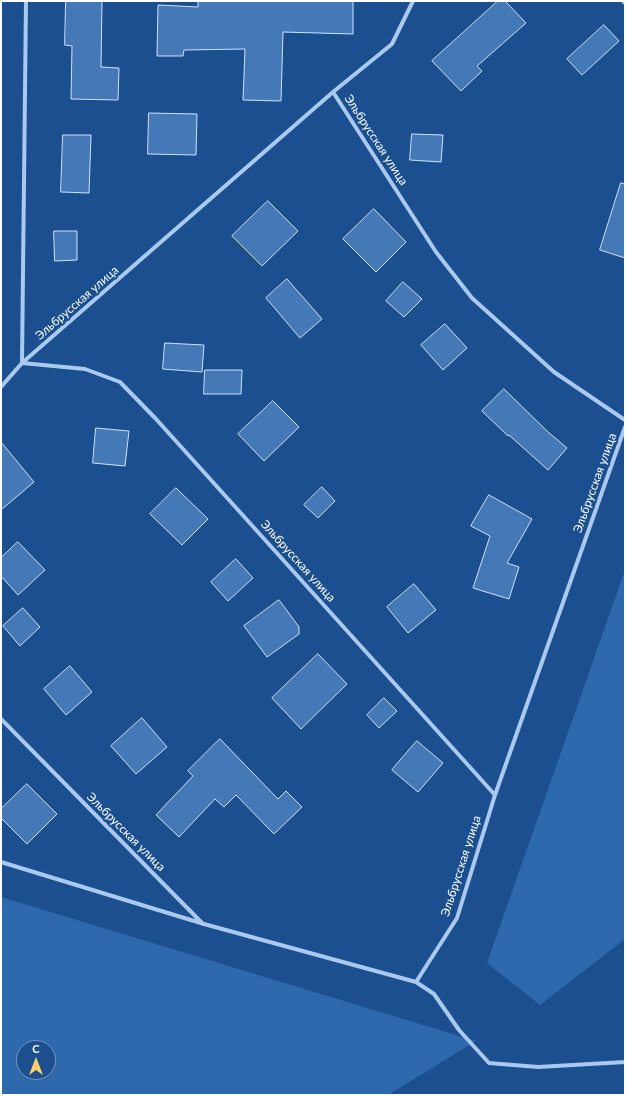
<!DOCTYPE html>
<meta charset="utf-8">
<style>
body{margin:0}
#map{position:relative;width:626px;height:1096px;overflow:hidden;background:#1b4f8f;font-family:Lato,sans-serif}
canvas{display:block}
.frame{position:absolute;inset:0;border:2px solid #fff;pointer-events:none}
.north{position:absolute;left:16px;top:1040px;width:40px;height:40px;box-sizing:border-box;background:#1b4f8f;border:1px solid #7695bc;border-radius:50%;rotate:0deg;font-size:11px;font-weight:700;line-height:16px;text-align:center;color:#fff}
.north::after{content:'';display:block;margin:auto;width:14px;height:18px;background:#ffd166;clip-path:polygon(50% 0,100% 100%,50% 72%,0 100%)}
</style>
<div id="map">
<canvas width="626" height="1096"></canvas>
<div class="frame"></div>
<div class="north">С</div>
</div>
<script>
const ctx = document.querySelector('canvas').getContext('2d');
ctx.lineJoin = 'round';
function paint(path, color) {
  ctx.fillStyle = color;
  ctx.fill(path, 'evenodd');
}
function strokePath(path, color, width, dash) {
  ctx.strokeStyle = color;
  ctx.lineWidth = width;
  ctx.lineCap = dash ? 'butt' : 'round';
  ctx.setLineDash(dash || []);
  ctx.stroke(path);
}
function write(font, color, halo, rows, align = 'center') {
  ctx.font = font + ' Lato,sans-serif';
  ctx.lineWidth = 4;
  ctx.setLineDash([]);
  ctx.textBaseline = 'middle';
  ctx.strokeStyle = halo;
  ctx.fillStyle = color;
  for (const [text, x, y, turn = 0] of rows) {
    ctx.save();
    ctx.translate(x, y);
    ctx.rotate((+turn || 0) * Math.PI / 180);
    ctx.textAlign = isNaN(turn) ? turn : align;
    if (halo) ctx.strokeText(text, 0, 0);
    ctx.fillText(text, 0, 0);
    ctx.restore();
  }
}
const green = new Path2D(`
 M 625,570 L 625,939 L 540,1005 L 487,963 Z
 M 1,897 L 476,1041 L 388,1095 L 1,1095 ZM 24,1048 L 48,1048 L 48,1072 L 24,1072 Z`);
const building = new Path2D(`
 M 66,1 L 102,1 L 101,67 L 119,68 L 118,100 L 71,99 L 72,46 L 65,45 Z
 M 244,1 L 353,1 L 353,34 L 283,32 L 281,101 L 243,100 L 245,49 L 184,50 L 183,56 L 157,56 L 158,5 L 198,7 L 198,2 Z
 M 498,1 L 505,1 L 526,23 L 477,66 L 482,71 L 461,91 L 432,61 Z
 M 604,25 L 619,41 L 582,75 L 567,59 Z
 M 149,113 L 197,114 L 196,155 L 148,154 Z
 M 412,134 L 443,135 L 441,162 L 410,160 Z
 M 63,135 L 91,135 L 89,193 L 61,192 Z
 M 621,183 L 625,184 L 625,258 L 600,250 Z
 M 268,201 L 298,231 L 262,266 L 232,236 Z
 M 374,209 L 406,242 L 376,272 L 343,239 Z
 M 54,231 L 77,231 L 77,260 L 55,261 Z
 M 287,279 L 322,319 L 300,338 L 266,298 Z
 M 403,282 L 422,299 L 404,317 L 386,301 Z
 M 445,324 L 467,348 L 443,370 L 421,345 Z
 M 165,343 L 204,345 L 202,372 L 163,369 Z
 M 205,370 L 242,370 L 241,394 L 204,394 Z
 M 504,389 L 548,432 L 567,448 L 548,470 L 509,435 L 508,436 L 482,411 Z
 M 273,401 L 299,427 L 264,461 L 238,434 Z
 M 96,428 L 129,431 L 125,466 L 93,463 Z
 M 1,442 L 34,482 L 1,510 Z
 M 322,487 L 335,501 L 318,518 L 304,505 Z
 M 176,488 L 208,519 L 182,545 L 150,514 Z
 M 489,495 L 532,519 L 507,563 L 519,567 L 509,599 L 473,588 L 490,536 L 471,526 Z
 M 18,542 L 45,570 L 18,595 L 1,576 L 1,558 Z
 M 236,559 L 253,578 L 228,601 L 211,582 Z
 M 414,584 L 436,610 L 408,633 L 387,607 Z
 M 279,600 L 299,627 L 299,634 L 267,657 L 244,626 Z
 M 23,608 L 40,627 L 20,646 L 3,626 Z
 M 318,654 L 347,684 L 301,729 L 272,698 Z
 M 70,666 L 92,692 L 66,715 L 44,689 Z
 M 384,698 L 397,711 L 379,728 L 367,715 Z
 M 142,718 L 167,747 L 136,774 L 111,746 Z
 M 220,739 L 278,799 L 286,791 L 302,807 L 274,834 L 236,795 L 224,807 L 215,799 L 179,837 L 156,815 L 193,776 L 188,771 Z
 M 417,741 L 443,763 L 418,792 L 392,770 Z
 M 27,784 L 57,814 L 27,844 L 1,818 L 1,809 Z`);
const street = new Path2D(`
 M 26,1 L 22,363 L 85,369 L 120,382 L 156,419 L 495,795
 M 623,1 L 625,3
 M 333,92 L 392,44 L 413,1
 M 1,387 L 22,363 L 333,92 L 436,252 L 472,298 L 554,372 L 625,420
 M 1,719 L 203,924
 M 1,862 L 204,924 L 416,982 L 434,994 L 459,1030 L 489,1063 L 538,1067 L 625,1062
 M 416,982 L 457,918 L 495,795 L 625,427`);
const streetNames = [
 ["Эльбрусская улица",376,140,57],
 ["Эльбрусская улица",77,303,-41],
 ["Эльбрусская улица",595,483,-70],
 ["Эльбрусская улица",298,561,48],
 ["Эльбрусская улица",126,832,45],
 ["Эльбрусская улица",461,866,-72]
];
paint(green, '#2e69ad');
paint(building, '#4478b7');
strokePath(building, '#cfe3fa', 1);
strokePath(street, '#a9c9ee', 4);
write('12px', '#fff', '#1b4f8f', streetNames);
</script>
